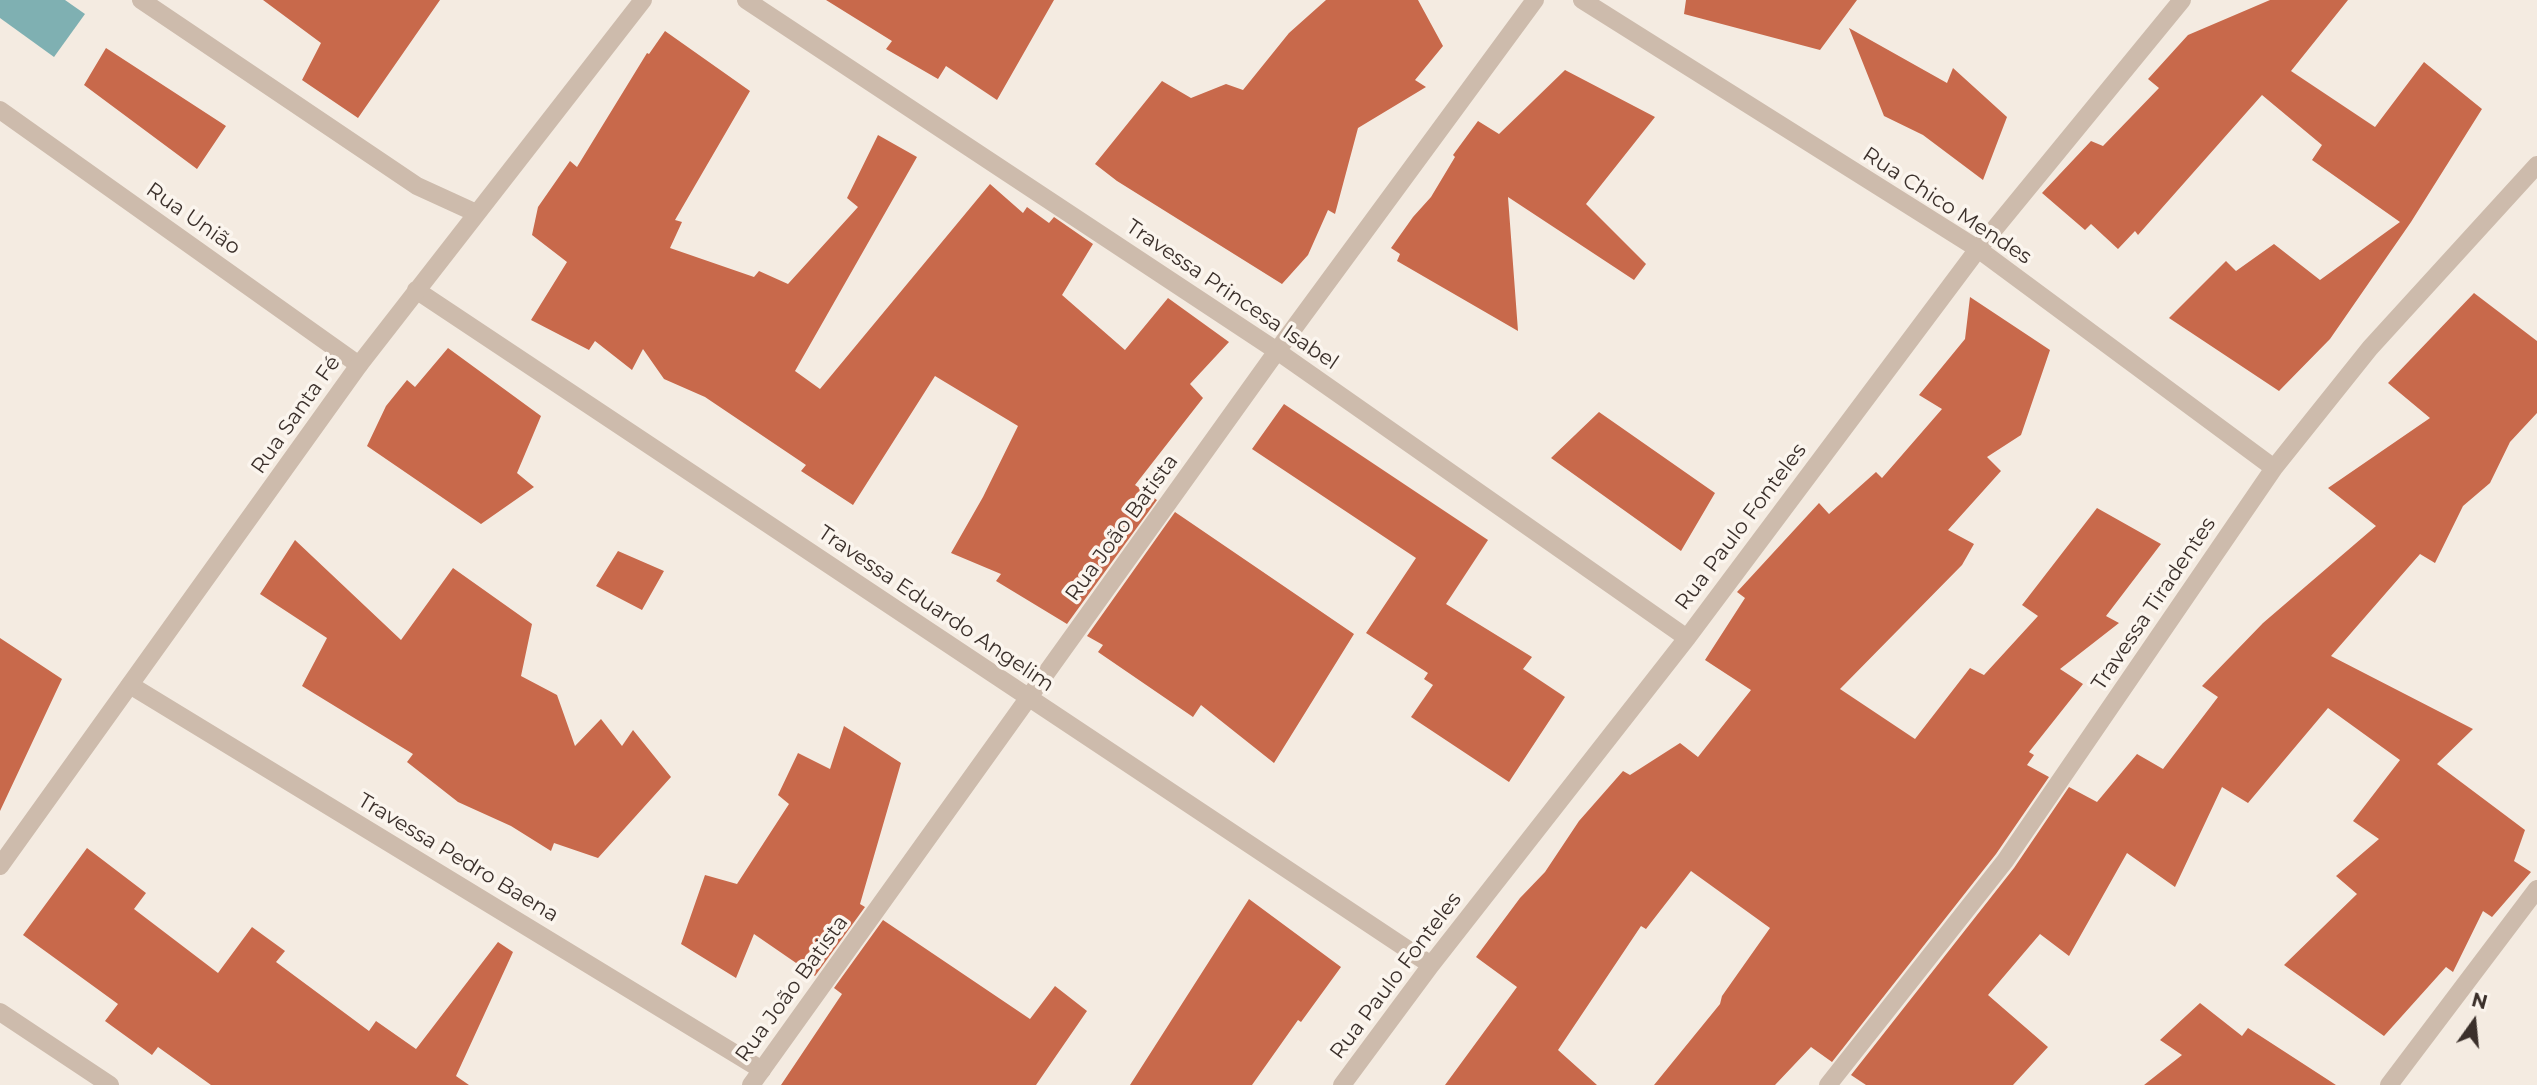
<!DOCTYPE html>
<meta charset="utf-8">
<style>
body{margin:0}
#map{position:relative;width:2537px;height:1085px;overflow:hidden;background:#f4ebe1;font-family:Montserrat,sans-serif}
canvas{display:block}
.north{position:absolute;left:2439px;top:987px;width:70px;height:70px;-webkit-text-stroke:5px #fbf5ee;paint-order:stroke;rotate:15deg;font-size:19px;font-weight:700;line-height:28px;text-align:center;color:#3b302b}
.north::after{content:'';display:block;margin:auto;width:24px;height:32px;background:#3b302b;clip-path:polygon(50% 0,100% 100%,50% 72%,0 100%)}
</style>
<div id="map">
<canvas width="2537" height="1085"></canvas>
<div class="north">N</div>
</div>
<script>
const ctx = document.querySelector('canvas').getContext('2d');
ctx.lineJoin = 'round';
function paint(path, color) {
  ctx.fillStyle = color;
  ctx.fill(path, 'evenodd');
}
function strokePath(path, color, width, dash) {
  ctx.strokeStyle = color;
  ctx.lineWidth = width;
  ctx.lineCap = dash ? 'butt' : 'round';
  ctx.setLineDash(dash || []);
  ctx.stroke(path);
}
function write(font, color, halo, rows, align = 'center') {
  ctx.font = font + ' Montserrat,sans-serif';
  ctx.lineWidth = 7;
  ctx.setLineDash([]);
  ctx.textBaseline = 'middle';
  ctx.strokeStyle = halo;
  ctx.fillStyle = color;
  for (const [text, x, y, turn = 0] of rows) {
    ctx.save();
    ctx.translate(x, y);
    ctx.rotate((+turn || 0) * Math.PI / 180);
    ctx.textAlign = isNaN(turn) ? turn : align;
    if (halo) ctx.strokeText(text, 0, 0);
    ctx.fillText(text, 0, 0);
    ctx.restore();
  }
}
const water = new Path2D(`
 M 0,0 L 65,0 L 85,14 L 54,57 L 0,18 Z`);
const building = new Path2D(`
 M 263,0 L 440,0 L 358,118 L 302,80 L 321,43 Z
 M 826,0 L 1054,0 L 997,100 L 946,66 L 938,79 L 886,49 L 892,41 Z
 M 1326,0 L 1418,0 L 1443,46 L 1415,80 L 1426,87 L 1358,128 L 1335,214 L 1328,210 L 1308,255 L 1282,284 L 1117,181 L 1095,164 L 1162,81 L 1191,98 L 1226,84 L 1243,90 L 1289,33 Z
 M 1686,0 L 1857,0 L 1820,50 L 1684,14 Z
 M 2270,0 L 2348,0 L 2291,71 L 2375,127 L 2424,62 L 2482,109 L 2411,222 L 2330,339 L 2279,391 L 2169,318 L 2226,261 L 2236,271 L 2274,244 L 2320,280 L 2400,222 L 2312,160 L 2322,145 L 2262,95 L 2138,235 L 2135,231 L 2118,249 L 2091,224 L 2085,230 L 2042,193 L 2091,141 L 2103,146 L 2159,88 L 2148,79 L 2188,35 Z
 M 1849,28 L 1947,83 L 1953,68 L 2007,117 L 1983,180 L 1923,135 L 1884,116 Z
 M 665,31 L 750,91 L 675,220 L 682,222 L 670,248 L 754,277 L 759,271 L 788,284 L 858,207 L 847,198 L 878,135 L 917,157 L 795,371 L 820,389 L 990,184 L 1023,213 L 1027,207 L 1049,223 L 1054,217 L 1093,244 L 1062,295 L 1125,350 L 1168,298 L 1229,342 L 1190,384 L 1203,398 L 1135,485 L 1157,500 L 1067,624 L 996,581 L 1001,574 L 951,553 L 983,497 L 1018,426 L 935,376 L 853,505 L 801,471 L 806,465 L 705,397 L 664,379 L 643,349 L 632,370 L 595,341 L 589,350 L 531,320 L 567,262 L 532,235 L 538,207 L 570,161 L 577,167 L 647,53 L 649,54 Z
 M 106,48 L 226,126 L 197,169 L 84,85 Z
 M 1565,70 L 1655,117 L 1586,204 L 1646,264 L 1634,280 L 1508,197 L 1518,331 L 1397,261 L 1400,254 L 1391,248 L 1413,217 L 1431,197 L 1455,157 L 1453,155 L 1478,121 L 1499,134 Z
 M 2474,293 L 2537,341 L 2537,413 L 2510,442 L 2490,483 L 2463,506 L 2435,563 L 2420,554 L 2331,656 L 2473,729 L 2437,764 L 2525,830 L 2514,861 L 2531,872 L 2492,917 L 2483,911 L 2453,972 L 2446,967 L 2384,1036 L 2284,965 L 2357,894 L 2336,876 L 2379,839 L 2353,821 L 2400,760 L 2328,708 L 2248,803 L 2222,787 L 2175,887 L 2127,853 L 2069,956 L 2040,934 L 1988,995 L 2048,1047 L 2013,1085 L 1866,1085 L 1851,1075 L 2014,868 L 2069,787 L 2097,802 L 2137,754 L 2163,769 L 2218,697 L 2202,686 L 2263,623 L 2376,526 L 2328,488 L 2430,418 L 2388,383 Z
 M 1970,297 L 2050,350 L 2021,435 L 1987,457 L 2001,471 L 1948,530 L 1974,544 L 1962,565 L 1840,689 L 1915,739 L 1970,668 L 1984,675 L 2038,616 L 2022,605 L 2097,508 L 2161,544 L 2106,616 L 2119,623 L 2060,669 L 2083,684 L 2029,752 L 2034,755 L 2027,765 L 2049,777 L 1996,854 L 1832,1062 L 1811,1047 L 1775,1085 L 1654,1085 L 1720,1004 L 1722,996 L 1770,928 L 1691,871 L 1646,929 L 1641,926 L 1558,1050 L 1597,1085 L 1445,1085 L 1517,987 L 1476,957 L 1520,898 L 1545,872 L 1579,821 L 1623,771 L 1630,775 L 1680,743 L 1698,757 L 1751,690 L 1705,660 L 1745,598 L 1737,592 L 1819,503 L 1829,514 L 1876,472 L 1882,478 L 1942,409 L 1919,395 L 1965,339 Z
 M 448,348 L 541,416 L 517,473 L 534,487 L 481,524 L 367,446 L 386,406 L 407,380 L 415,387 Z
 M 1284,404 L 1488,540 L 1446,604 L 1532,657 L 1523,669 L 1565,697 L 1509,782 L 1411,717 L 1433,685 L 1424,679 L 1428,673 L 1366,633 L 1416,558 L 1252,449 Z
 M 1599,412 L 1715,493 L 1681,551 L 1551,458 Z
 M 1175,512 L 1354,634 L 1274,763 L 1201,705 L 1193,717 L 1098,652 L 1103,645 L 1087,636 Z
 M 295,540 L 401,640 L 453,568 L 532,624 L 521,676 L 557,695 L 575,746 L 601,719 L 622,746 L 633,730 L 671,777 L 598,858 L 554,843 L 551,851 L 511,826 L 458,802 L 407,762 L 413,754 L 302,686 L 327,638 L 260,594 Z
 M 618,551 L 664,571 L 642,610 L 596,586 Z
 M 0,638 L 62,679 L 0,811 Z
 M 844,726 L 901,763 L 860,904 L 865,907 L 815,976 L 754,934 L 736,978 L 681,944 L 705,875 L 737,884 L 789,804 L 778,795 L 798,753 L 830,769 Z
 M 87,848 L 146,893 L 134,909 L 218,973 L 252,927 L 285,951 L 276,962 L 369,1031 L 376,1021 L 416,1049 L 498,942 L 513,952 L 456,1076 L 469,1085 L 211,1085 L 158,1047 L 152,1055 L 105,1021 L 118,1004 L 23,935 Z
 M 1249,899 L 1341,967 L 1301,1022 L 1298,1020 L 1252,1085 L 1130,1085 Z
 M 883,920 L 1030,1019 L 1055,986 L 1087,1011 L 1036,1085 L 781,1085 L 842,994 L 834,988 Z
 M 2200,1003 L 2242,1036 L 2248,1028 L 2336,1085 L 2144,1085 L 2182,1055 L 2160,1040 Z`);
const service = new Path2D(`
 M 141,0 L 417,186 L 476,213
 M 130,685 L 762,1070`);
const minor = new Path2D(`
 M 746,0 L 1277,351 L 1687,638
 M 1582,0 L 1978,249 L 2274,468
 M 0,110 L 359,365
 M 416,290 L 1431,965
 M 0,1012 L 110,1085
 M 751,1085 L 1277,351 L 1535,0
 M 1342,1085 L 1431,965 L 1687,638 L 1978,249 L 2182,0
 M 1828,1085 L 2005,861 L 2274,468 L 2370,348 L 2537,165
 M 2389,1085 L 2537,889`);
const tertiary = new Path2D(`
 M 0,866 L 359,365 L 643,0`);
const streetNames = [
 ["Rua Chico Mendes",1947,206,33],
 ["Rua União",193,219,35],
 ["Travessa Princesa Isabel",1232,295,34],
 ["Rua Santa Fé",296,415,-55],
 ["Rua Paulo Fonteles",1741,527,-53],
 ["Rua João Batista",1122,528,-54],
 ["Travessa Tiradentes",2154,604,-56],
 ["Travessa Eduardo Angelim",936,609,34],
 ["Travessa Pedro Baena",458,858,31],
 ["Rua Paulo Fonteles",1396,976,-53],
 ["Rua João Batista",792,989,-54]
];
paint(water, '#7fb0b2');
paint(building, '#c8694b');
strokePath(service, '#cdbbac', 18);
strokePath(minor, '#cdbbac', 18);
strokePath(tertiary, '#cdbbac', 18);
write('21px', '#3b302b', '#fbf5ee', streetNames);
</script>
